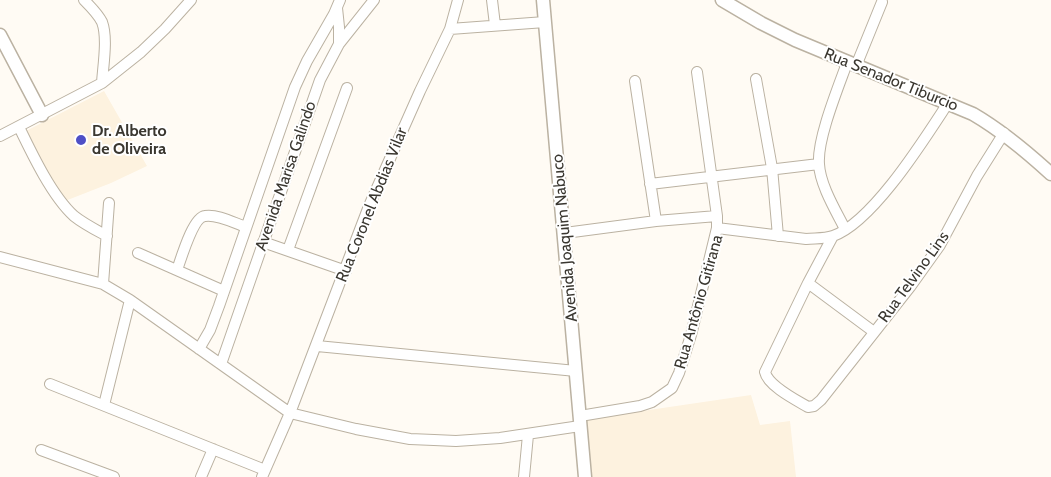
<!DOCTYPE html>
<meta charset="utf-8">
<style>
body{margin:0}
canvas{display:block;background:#fffbf4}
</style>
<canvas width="1051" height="477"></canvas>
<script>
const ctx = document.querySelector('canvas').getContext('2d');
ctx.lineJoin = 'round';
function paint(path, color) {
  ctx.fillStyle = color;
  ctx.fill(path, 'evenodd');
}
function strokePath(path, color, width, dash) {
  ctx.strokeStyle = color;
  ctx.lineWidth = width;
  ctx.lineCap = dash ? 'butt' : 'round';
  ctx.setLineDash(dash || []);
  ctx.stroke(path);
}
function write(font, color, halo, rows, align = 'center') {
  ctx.font = font + ' Cabin,sans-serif';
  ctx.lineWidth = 4;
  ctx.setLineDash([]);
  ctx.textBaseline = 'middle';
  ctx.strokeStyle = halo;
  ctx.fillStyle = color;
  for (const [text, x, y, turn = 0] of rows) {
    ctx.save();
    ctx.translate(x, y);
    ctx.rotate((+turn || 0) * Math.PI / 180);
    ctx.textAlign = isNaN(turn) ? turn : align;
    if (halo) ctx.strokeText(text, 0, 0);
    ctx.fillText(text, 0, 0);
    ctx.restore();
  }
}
const built = new Path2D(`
 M 104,91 L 147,166 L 111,183 L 65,201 L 24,132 Z
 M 751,395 L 760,425 L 790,421 L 796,477 L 586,477 L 581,420 Z`);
const minor = new Path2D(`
 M 84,0 C 91,7 98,14 102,22 C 108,38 103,66 102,83
 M 492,0 L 495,25
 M 337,8 L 339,27 L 339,44
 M 450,29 L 545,22
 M 856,66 L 882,2
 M 756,79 L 772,168 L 778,236
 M 635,81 L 656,221
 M 19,127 C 32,154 52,196 74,216 C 84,224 96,230 107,236
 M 0,136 L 102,83 L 141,52 L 165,29 L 191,0
 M 650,184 L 819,164
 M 717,228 L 806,239 C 815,238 824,239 833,236 C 873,222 925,138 948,103
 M 845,229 C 836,211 820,185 819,164 C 817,139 838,88 847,63
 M 565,233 L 656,221 L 717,216
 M 833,236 L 808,283 L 765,372 C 768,386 796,400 808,407 L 814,406 L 821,400 L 910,287 L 940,245 L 977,176 L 1004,133
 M 263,242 L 346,271
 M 288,250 L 347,88
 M 138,253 L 224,291
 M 0,257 L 103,284 L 130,300 L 290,413 L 356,429 L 410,439 L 434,440 L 456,441 L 500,438 L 580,426
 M 177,270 C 181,259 193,217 205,216 C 218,214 234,223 246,227
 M 808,283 L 874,332
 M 103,284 L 109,203
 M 317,346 L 576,371
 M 199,349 L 210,330 L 219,306 L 295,87 L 307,61 L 334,14 L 340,0
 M 221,364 L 320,80 L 339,44 L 374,0
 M 50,384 L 265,470
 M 104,405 L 130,300
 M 580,416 L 640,406 L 652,402 L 672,388 L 679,373 L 691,335 L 717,228 L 717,216 L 697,72
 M 41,450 L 114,477
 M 201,477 L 213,449
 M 262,477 L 290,413 L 369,206 L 420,91 L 450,29 L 458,0
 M 524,477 L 528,435`);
const tertiary = new Path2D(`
 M 543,0 L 585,477
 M 722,0 L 761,23 L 795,40 L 973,114 C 1002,131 1026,151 1051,174
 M 0,35 L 42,115`);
const markers = [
 [81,140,6,"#4e4fc6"]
];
const streetNames = [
 ["Rua Senador Tiburcio",891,80,22],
 ["Avenida Marisa Galindo",286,176,-71],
 ["Rua Coronel Abdias Vilar",372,205,-68],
 ["Avenida Joaquim Nabuco",565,238,-95],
 ["Rua Telvino Lins",914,277,-54],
 ["Rua Antônio Gitirana",699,302,-74]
];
const poiNames = [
 ["Dr. Alberto",92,131],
 ["de Oliveira",92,149]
];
paint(built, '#fdf2df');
strokePath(minor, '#bbb2a2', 12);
strokePath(tertiary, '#bbb2a2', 15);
strokePath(minor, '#fff', 10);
strokePath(tertiary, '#fff', 12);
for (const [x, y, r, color] of markers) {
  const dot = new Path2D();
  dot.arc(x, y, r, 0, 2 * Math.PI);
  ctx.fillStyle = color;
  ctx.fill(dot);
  strokePath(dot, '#fff', 2);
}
write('16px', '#3a3730', '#fff', streetNames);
write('bold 16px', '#3a3730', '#fff', poiNames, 'left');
</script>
